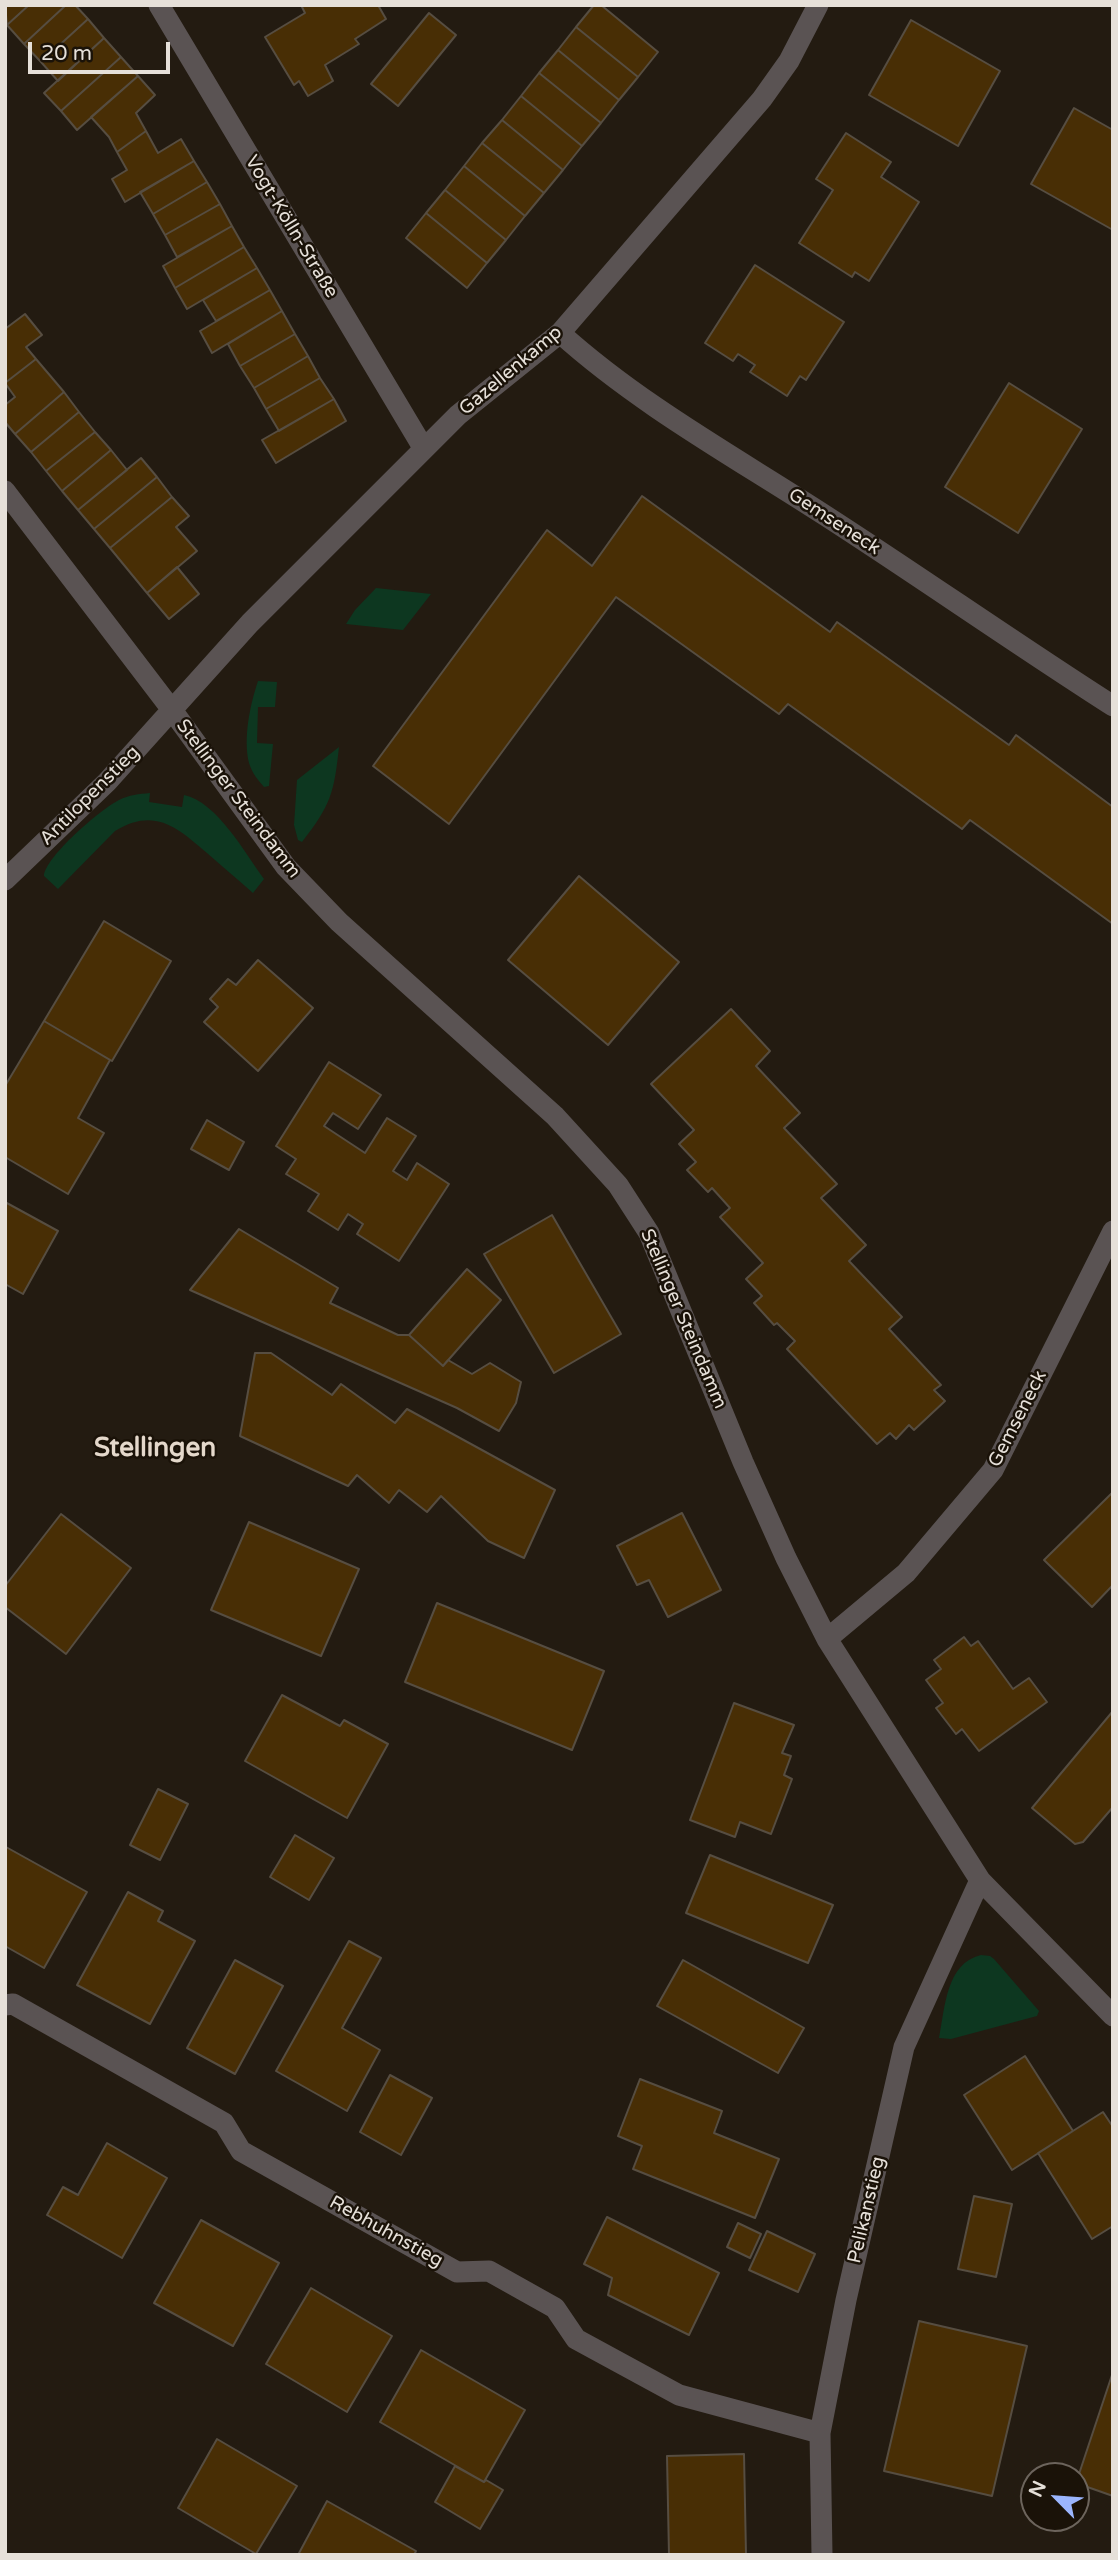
<!DOCTYPE html>
<meta charset="utf-8">
<style>
body{margin:0}
#map{position:relative;width:1118px;height:2560px;overflow:hidden;background:#231b11;font-family:"Varela Round",sans-serif}
canvas{display:block}
.frame{position:absolute;inset:0;border:7px solid #e6e0d9;pointer-events:none}
.north{position:absolute;left:1020px;top:2462px;width:70px;height:70px;box-sizing:border-box;background:#1a1208;border:2px solid #6c645c;border-radius:50%;rotate:295deg;font-size:19px;font-weight:700;line-height:28px;text-align:center;color:#e6e0d9}
.north::after{content:'';display:block;margin:auto;width:24px;height:32px;background:#9bb5fd;clip-path:polygon(50% 0,100% 100%,50% 72%,0 100%)}
.scale{position:absolute;left:28px;top:42px;width:142px;height:32px;box-sizing:border-box;border:4px solid #e6e0d9;border-top:0;padding-left:9px;font-size:21px;line-height:24px;white-space:nowrap;color:#e6e0d9;-webkit-text-stroke:5px #1a1208;paint-order:stroke}
</style>
<div id="map">
<canvas width="1118" height="2560"></canvas>
<div class="frame"></div>
<div class="north">N</div>
<div class="scale">20 m</div>
</div>
<script>
const ctx = document.querySelector('canvas').getContext('2d');
ctx.lineJoin = 'round';
function paint(path, color) {
  ctx.fillStyle = color;
  ctx.fill(path, 'evenodd');
}
function strokePath(path, color, width, dash) {
  ctx.strokeStyle = color;
  ctx.lineWidth = width;
  ctx.lineCap = dash ? 'butt' : 'round';
  ctx.setLineDash(dash || []);
  ctx.stroke(path);
}
function write(font, color, halo, rows, align = 'center') {
  ctx.font = font + ' "Varela Round",sans-serif';
  ctx.lineWidth = 5;
  ctx.setLineDash([]);
  ctx.textBaseline = 'middle';
  ctx.strokeStyle = halo;
  ctx.fillStyle = color;
  for (const [text, x, y, turn = 0] of rows) {
    ctx.save();
    ctx.translate(x, y);
    ctx.rotate((+turn || 0) * Math.PI / 180);
    ctx.textAlign = isNaN(turn) ? turn : align;
    if (halo) ctx.strokeText(text, 0, 0);
    ctx.fillText(text, 0, 0);
    ctx.restore();
  }
}
const green = new Path2D(`
 M 376,588 L 431,594 L 403,630 L 346,624 L 355,610 Z
 M 258,681 L 277,682 L 275,707 L 258,707 L 257,743 L 273,744 L 269,786 L 264,787 C 258,780 252,773 249,763 C 243,738 250,705 258,681 Z
 M 339,747 C 334,793 331,805 302,842 L 298,840 L 294,825 L 297,780 Z
 M 150,793 L 149,802 L 182,807 L 184,795 C 217,802 245,853 264,879 L 253,893 C 238,880 222,866 207,853 C 177,827 154,807 115,831 L 58,889 L 44,876 C 45,857 101,809 119,800 C 129,795 139,794 150,793 Z
 M 981,1955 L 990,1956 L 994,1959 L 1039,2011 L 1037,2016 L 951,2039 L 939,2038 C 945,2008 946,1963 981,1955 Z`);
const building = new Path2D(`
 M 5,5 L 29,5 L 7,25 Z
 M 29,5 L 66,5 L 24,44 L 7,25 Z
 M 66,5 L 75,5 L 88,19 L 41,62 L 24,44 Z
 M 301,5 L 378,5 L 386,19 L 355,39 L 359,44 L 325,65 L 333,81 L 308,96 L 299,81 L 294,85 L 265,37 L 305,13 Z
 M 594,5 L 601,5 L 658,52 L 638,77 L 576,27 Z
 M 429,13 L 456,35 L 398,106 L 371,84 Z
 M 88,19 L 104,38 L 58,81 L 41,62 Z
 M 911,20 L 1000,71 L 958,146 L 869,95 Z
 M 576,27 L 638,77 L 619,100 L 558,50 Z
 M 104,38 L 121,57 L 61,111 L 44,93 Z
 M 558,50 L 619,100 L 601,123 L 539,73 Z
 M 121,57 L 138,76 L 77,130 L 61,111 Z
 M 539,73 L 601,123 L 582,146 L 521,96 Z
 M 138,76 L 155,95 L 136,113 L 146,131 L 117,152 L 109,137 L 91,117 Z
 M 521,96 L 582,146 L 563,170 L 502,120 Z
 M 1074,108 L 1113,130 L 1113,230 L 1031,184 Z
 M 502,120 L 563,170 L 544,193 L 482,143 Z
 M 146,131 L 158,153 L 181,139 L 194,161 L 125,202 L 112,179 L 127,170 L 117,152 Z
 M 846,133 L 891,162 L 881,177 L 919,202 L 869,281 L 855,272 L 852,277 L 799,243 L 833,190 L 816,179 Z
 M 482,143 L 544,193 L 525,216 L 464,166 Z
 M 194,161 L 207,182 L 153,214 L 140,192 Z
 M 464,166 L 525,216 L 506,240 L 445,190 Z
 M 207,182 L 220,204 L 165,235 L 153,214 Z
 M 445,190 L 506,240 L 487,263 L 426,213 Z
 M 220,204 L 232,226 L 177,257 L 165,235 Z
 M 426,213 L 487,263 L 467,288 L 406,238 Z
 M 232,226 L 244,247 L 175,288 L 163,266 Z
 M 244,247 L 257,268 L 187,309 L 175,288 Z
 M 755,265 L 844,322 L 806,380 L 800,376 L 787,396 L 750,372 L 755,365 L 738,354 L 733,361 L 705,343 Z
 M 257,268 L 270,290 L 216,321 L 203,300 Z
 M 270,290 L 282,311 L 212,353 L 200,331 Z
 M 282,311 L 295,334 L 240,366 L 228,344 Z
 M 25,314 L 42,335 L 26,347 L 36,359 L 5,383 L 5,329 Z
 M 295,334 L 308,356 L 254,388 L 240,366 Z
 M 308,356 L 320,378 L 266,409 L 254,388 Z
 M 36,359 L 64,392 L 15,434 L 5,422 L 5,405 L 15,397 L 5,383 Z
 M 320,378 L 334,399 L 279,431 L 266,409 Z
 M 1009,383 L 1082,429 L 1018,533 L 945,487 Z
 M 64,392 L 79,412 L 31,452 L 15,434 Z
 M 334,399 L 346,421 L 276,463 L 262,440 Z
 M 79,412 L 95,432 L 46,471 L 31,452 Z
 M 95,432 L 111,450 L 62,491 L 46,471 Z
 M 111,450 L 127,470 L 78,510 L 62,491 Z
 M 141,458 L 157,477 L 94,529 L 78,510 Z
 M 157,477 L 172,497 L 110,548 L 94,529 Z
 M 642,496 L 830,632 L 837,622 L 1009,745 L 1016,735 L 1113,807 L 1113,924 L 970,820 L 962,829 L 788,704 L 779,714 L 616,597 L 449,824 L 373,766 L 547,530 L 592,566 Z
 M 172,497 L 189,516 L 176,527 L 197,551 L 147,593 L 110,548 Z
 M 177,567 L 199,594 L 169,619 L 147,593 Z
 M 579,876 L 679,962 L 608,1045 L 508,960 Z
 M 104,921 L 171,961 L 112,1061 L 44,1021 Z
 M 258,960 L 313,1008 L 258,1071 L 204,1022 L 218,1007 L 210,999 L 228,979 L 236,985 Z
 M 731,1009 L 770,1051 L 756,1066 L 800,1113 L 784,1128 L 837,1184 L 821,1198 L 866,1245 L 849,1261 L 902,1317 L 889,1329 L 941,1385 L 934,1390 L 945,1401 L 914,1430 L 909,1425 L 896,1439 L 890,1433 L 877,1444 L 787,1349 L 795,1341 L 777,1323 L 774,1325 L 754,1303 L 762,1296 L 746,1279 L 763,1263 L 720,1217 L 730,1208 L 712,1188 L 708,1192 L 687,1170 L 696,1162 L 679,1144 L 694,1130 L 651,1084 Z
 M 44,1021 L 110,1060 L 78,1118 L 104,1133 L 68,1194 L 5,1157 L 5,1086 Z
 M 329,1062 L 381,1095 L 358,1129 L 333,1113 L 324,1126 L 365,1153 L 387,1118 L 416,1136 L 393,1171 L 407,1180 L 417,1163 L 449,1184 L 399,1261 L 357,1234 L 363,1224 L 348,1214 L 338,1230 L 308,1211 L 319,1194 L 286,1174 L 296,1159 L 276,1146 Z
 M 207,1120 L 244,1142 L 229,1170 L 191,1149 Z
 M 5,1202 L 58,1231 L 23,1294 L 5,1284 Z
 M 552,1215 L 621,1334 L 554,1373 L 484,1254 Z
 M 239,1229 L 338,1288 L 330,1303 L 398,1335 L 409,1335 L 443,1366 L 448,1360 L 472,1374 L 490,1363 L 521,1382 L 516,1403 L 499,1431 L 457,1408 L 190,1290 Z
 M 467,1269 L 501,1300 L 443,1366 L 409,1335 Z
 M 255,1353 L 271,1353 L 332,1395 L 341,1384 L 395,1423 L 407,1409 L 555,1490 L 524,1558 L 488,1541 L 441,1496 L 427,1512 L 399,1490 L 389,1503 L 357,1475 L 348,1486 L 240,1436 Z
 M 1113,1492 L 1113,1585 L 1092,1607 L 1044,1560 Z
 M 682,1513 L 721,1590 L 668,1617 L 649,1580 L 637,1585 L 617,1546 Z
 M 61,1514 L 131,1568 L 66,1654 L 5,1607 L 5,1586 Z
 M 249,1522 L 359,1569 L 321,1656 L 211,1610 Z
 M 437,1603 L 604,1671 L 572,1750 L 405,1682 Z
 M 964,1637 L 971,1646 L 978,1641 L 1013,1689 L 1029,1678 L 1047,1702 L 979,1751 L 962,1729 L 956,1734 L 936,1708 L 943,1703 L 926,1680 L 941,1669 L 934,1660 Z
 M 282,1695 L 340,1726 L 344,1720 L 388,1744 L 347,1818 L 245,1761 Z
 M 734,1703 L 794,1725 L 782,1753 L 791,1756 L 784,1775 L 792,1779 L 771,1834 L 740,1822 L 735,1837 L 690,1820 Z
 M 1113,1711 L 1113,1807 L 1083,1842 L 1075,1844 L 1032,1808 Z
 M 158,1789 L 188,1804 L 160,1860 L 130,1845 Z
 M 295,1835 L 334,1858 L 309,1900 L 270,1877 Z
 M 6,1847 L 87,1892 L 44,1968 L 5,1946 Z
 M 710,1855 L 833,1905 L 808,1963 L 686,1913 Z
 M 128,1892 L 163,1911 L 158,1921 L 195,1941 L 150,2024 L 77,1985 Z
 M 349,1941 L 381,1958 L 342,2028 L 380,2050 L 347,2111 L 276,2071 Z
 M 235,1960 L 283,1986 L 235,2074 L 187,2048 Z
 M 683,1960 L 804,2028 L 778,2073 L 657,2006 Z
 M 1025,2056 L 1073,2131 L 1012,2170 L 964,2095 Z
 M 390,2075 L 432,2098 L 401,2155 L 360,2132 Z
 M 640,2079 L 722,2111 L 714,2133 L 779,2159 L 755,2218 L 633,2169 L 642,2146 L 618,2136 Z
 M 1103,2112 L 1113,2127 L 1113,2226 L 1092,2239 L 1038,2153 Z
 M 107,2143 L 167,2178 L 122,2258 L 47,2215 L 63,2187 L 78,2195 Z
 M 974,2196 L 1012,2204 L 996,2277 L 958,2269 Z
 M 607,2217 L 719,2273 L 689,2335 L 608,2295 L 612,2278 L 584,2264 Z
 M 201,2220 L 279,2263 L 233,2346 L 154,2303 Z
 M 738,2223 L 761,2234 L 750,2258 L 727,2247 Z
 M 767,2231 L 815,2254 L 798,2292 L 749,2270 Z
 M 311,2288 L 392,2336 L 347,2412 L 266,2364 Z
 M 919,2321 L 1027,2346 L 992,2496 L 884,2471 Z
 M 421,2350 L 525,2410 L 484,2482 L 380,2422 Z
 M 1112,2375 L 1113,2375 L 1113,2496 L 1076,2483 Z
 M 217,2439 L 297,2486 L 256,2554 L 178,2508 Z
 M 744,2454 L 746,2555 L 669,2555 L 667,2456 Z
 M 455,2466 L 484,2482 L 486,2480 L 503,2490 L 480,2529 L 435,2502 Z
 M 327,2501 L 416,2551 L 414,2555 L 298,2555 Z`);
const street = new Path2D(`
 M 159,5 L 424,449
 M 560,333 C 640,405 735,457 826,516 C 922,578 1016,644 1113,706
 M 5,491 L 172,710 L 286,867 L 339,922 L 555,1116 L 618,1185 L 649,1233 L 743,1462 L 786,1558 L 827,1639 L 980,1880 L 1113,2016
 M 5,880 L 107,782 L 250,623 L 458,415 L 560,333 L 762,99 L 789,61 L 818,5
 M 827,1639 L 906,1573 L 993,1470 L 1113,1231
 M 5,2005 L 13,2004 L 224,2123 L 241,2151 L 457,2272 L 489,2271 L 555,2308 L 576,2339 L 679,2395 L 820,2433
 M 822,2555 L 820,2433 L 846,2300 L 904,2047 L 980,1880`);
const streetNames = [
 ["Vogt-Kölln-Straße",291,227,59],
 ["Gazellenkamp",511,371,-40],
 ["Gemseneck",834,522,33],
 ["Antilopenstieg",90,796,-45],
 ["Stellinger Steindamm",238,799,53],
 ["Stellinger Steindamm",683,1319,67],
 ["Gemseneck",1018,1419,-63],
 ["Pelikanstieg",867,2210,-77],
 ["Rebhuhnstieg",386,2232,29]
];
const districtNames = [
 ["Stellingen",155,1449]
];
paint(green, '#0d3720');
paint(building, '#482e05');
strokePath(building, '#564d41', 2);
strokePath(street, '#5a5353', 21);
write('19px', '#e6e0d9', '#1a1208', streetNames);
write('bold 26px', '#e4d8cb', '#1a1208', districtNames);
</script>
